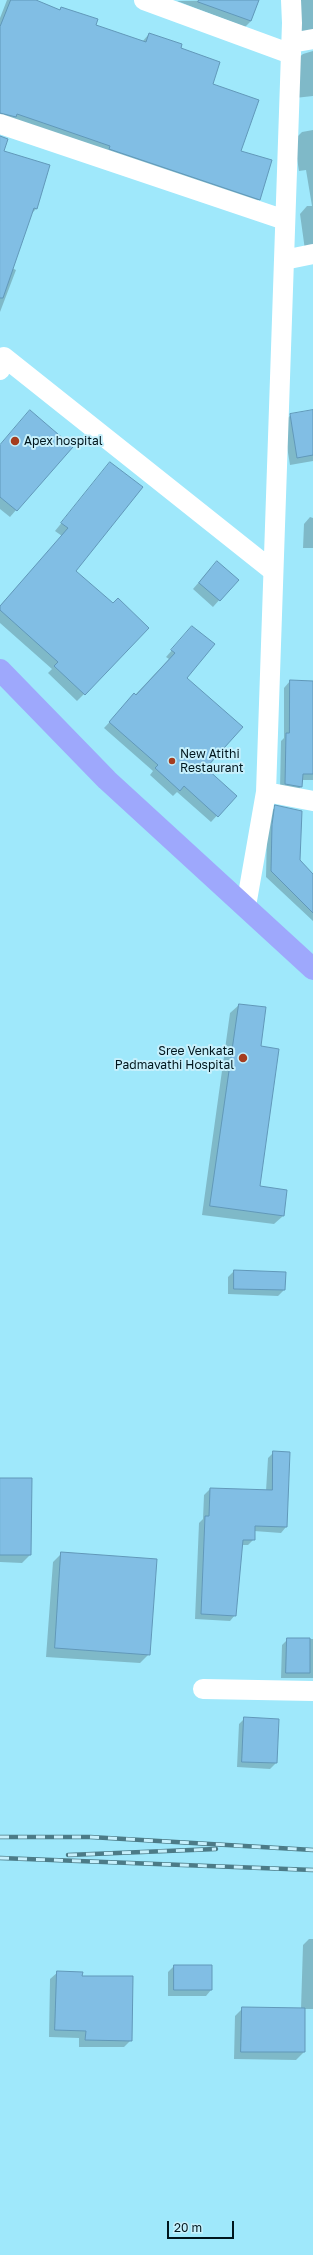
<!DOCTYPE html>
<style>
body{margin:0}
#map{position:relative;width:313px;height:2255px;overflow:hidden;background:#9fe8fb;font-family:"Golos Text",sans-serif}
canvas{display:block}
.scale{position:absolute;left:167px;top:2221px;width:67px;height:18px;box-sizing:border-box;border:2px solid #00161d;border-top:0;padding-left:5px;font-size:12px;line-height:14px;white-space:nowrap;color:#00161d;-webkit-text-stroke:3px #c6f0fc;paint-order:stroke}
</style>
<div id="map">
<canvas width="313" height="2255"></canvas>
<div class="scale">20 m</div>
</div>
<script>
const ctx = document.querySelector('canvas').getContext('2d');
ctx.lineJoin = 'round';
function paint(path, color) {
  ctx.fillStyle = color;
  ctx.fill(path, 'evenodd');
}
function strokePath(path, color, width, dash) {
  ctx.strokeStyle = color;
  ctx.lineWidth = width;
  ctx.lineCap = dash ? 'butt' : 'round';
  ctx.setLineDash(dash || []);
  ctx.stroke(path);
}
function write(font, color, halo, rows, align = 'center') {
  ctx.font = font + ' "Golos Text",sans-serif';
  ctx.lineWidth = 4;
  ctx.setLineDash([]);
  ctx.textBaseline = 'middle';
  ctx.strokeStyle = halo;
  ctx.fillStyle = color;
  for (const [text, x, y, turn = 0] of rows) {
    ctx.save();
    ctx.translate(x, y);
    ctx.rotate((+turn || 0) * Math.PI / 180);
    ctx.textAlign = isNaN(turn) ? turn : align;
    if (halo) ctx.strokeText(text, 0, 0);
    ctx.fillText(text, 0, 0);
    ctx.restore();
  }
}
const shadow = new Path2D(`
 M 7,0 L 33,0 L 59,10 L 61,8 L 95,25 L 142,42 L 149,34 L 180,49 L 211,85 L 259,199 L 253,206 L 0,121 L 0,18 Z
 M 258,0 L 251,21 L 245,27 L 177,1 Z
 M 296,0 L 313,0 L 313,38 L 297,35 Z
 M 313,51 L 313,96 L 295,98 L 296,60 L 303,54 Z
 M 313,130 L 313,254 L 305,250 L 300,214 L 307,206 L 312,206 L 306,170 L 299,171 L 294,140 L 302,132 Z
 M 0,136 L 2,152 L 49,166 L 36,209 L 31,214 L 12,268 L 16,270 L 0,312 Z
 M 313,411 L 313,461 L 290,465 L 283,422 L 291,415 Z
 M 0,446 L 71,447 L 10,517 L 0,509 Z
 M 110,463 L 75,571 L 113,665 L 77,701 L 48,673 L 52,669 L 0,623 L 0,606 L 62,536 L 55,531 Z
 M 310,517 L 313,518 L 313,548 L 303,548 L 304,524 Z
 M 211,568 L 237,580 L 213,607 L 193,589 Z
 M 187,633 L 186,678 L 205,768 L 235,796 L 211,822 L 177,792 L 173,796 L 150,775 L 153,771 L 104,728 L 169,659 L 166,657 Z
 M 290,681 L 313,682 L 313,780 L 302,780 L 301,787 L 295,793 L 280,790 L 281,741 L 284,738 L 284,688 Z
 M 276,807 L 299,860 L 313,875 L 313,921 L 266,877 L 267,831 L 270,812 Z
 M 239,1005 L 265,1008 L 260,1047 L 259,1187 L 283,1216 L 274,1224 L 202,1215 L 230,1013 Z
 M 234,1271 L 284,1290 L 278,1296 L 228,1294 L 228,1277 Z
 M 274,1452 L 286,1527 L 281,1533 L 254,1531 L 254,1539 L 248,1545 L 242,1545 L 235,1615 L 230,1621 L 195,1619 L 199,1523 L 203,1519 L 204,1495 L 210,1489 L 266,1491 L 268,1458 Z
 M 0,1479 L 30,1555 L 22,1563 L 0,1562 Z
 M 62,1553 L 149,1654 L 140,1663 L 46,1657 L 53,1562 Z
 M 288,1639 L 313,1639 L 313,1678 L 281,1678 L 282,1645 Z
 M 245,1718 L 276,1763 L 270,1769 L 237,1767 L 239,1724 Z
 M 309,1939 L 313,1939 L 313,2009 L 304,2009 L 304,2052 L 296,2060 L 234,2059 L 235,2016 L 243,2008 L 301,2009 L 303,1945 Z
 M 174,1966 L 211,1990 L 206,1996 L 168,1996 L 168,1972 Z
 M 58,1972 L 81,1977 L 131,2040 L 124,2047 L 79,2047 L 79,2038 L 49,2037 L 50,1979 Z`);
const building = new Path2D(`
 M 11,0 L 36,0 L 60,10 L 61,7 L 98,19 L 96,25 L 146,42 L 149,33 L 182,44 L 181,48 L 220,62 L 213,84 L 259,100 L 241,151 L 272,160 L 260,200 L 109,149 L 110,146 L 55,127 L 17,114 L 16,117 L 0,113 L 0,27 Z
 M 199,0 L 259,0 L 251,21 L 198,2 Z
 M 0,136 L 8,139 L 4,151 L 50,165 L 37,209 L 34,208 L 3,298 L 0,298 Z
 M 30,410 L 73,447 L 17,511 L 0,497 L 0,445 Z
 M 313,410 L 313,455 L 297,458 L 290,414 Z
 M 110,462 L 143,487 L 76,571 L 113,603 L 118,598 L 149,628 L 85,695 L 54,666 L 58,662 L 0,610 L 0,606 L 68,528 L 61,523 Z
 M 217,561 L 239,580 L 220,601 L 199,583 Z
 M 192,626 L 215,644 L 187,678 L 243,727 L 206,768 L 237,796 L 218,817 L 184,786 L 180,791 L 155,768 L 158,765 L 109,722 L 134,693 L 136,695 L 175,653 L 171,650 Z
 M 290,680 L 313,681 L 313,774 L 303,774 L 302,787 L 285,784 L 286,733 L 289,733 Z
 M 275,805 L 302,811 L 300,860 L 313,874 L 313,913 L 271,871 L 272,825 Z
 M 239,1004 L 266,1007 L 261,1046 L 279,1049 L 260,1186 L 287,1190 L 284,1216 L 210,1206 Z
 M 234,1270 L 286,1272 L 285,1290 L 234,1289 Z
 M 273,1451 L 290,1452 L 287,1527 L 255,1526 L 255,1540 L 243,1540 L 236,1616 L 201,1614 L 205,1516 L 209,1516 L 210,1488 L 272,1490 Z
 M 0,1478 L 32,1478 L 31,1555 L 0,1555 Z
 M 61,1552 L 157,1559 L 150,1655 L 55,1648 Z
 M 287,1638 L 310,1638 L 310,1673 L 286,1673 Z
 M 244,1717 L 279,1719 L 277,1763 L 242,1762 Z
 M 174,1965 L 212,1965 L 212,1990 L 174,1990 Z
 M 57,1971 L 83,1972 L 82,1976 L 133,1976 L 132,2041 L 85,2040 L 86,2031 L 55,2030 Z
 M 242,2007 L 305,2008 L 305,2052 L 241,2052 Z`);
const minor = new Path2D(`
 M 144,0 L 291,54
 M 291,43 L 313,39
 M 0,124 L 285,220
 M 284,260 L 313,254
 M 0,370 L 4,357 L 273,571
 M 266,792 L 313,801
 M 246,906 L 266,792 L 292,23 L 291,0
 M 203,1689 L 313,1691`);
const trunk = new Path2D(`
 M 0,670 L 107,780 L 313,969`);
const rail = new Path2D(`
 M 0,1837 L 90,1837 L 313,1850
 M 68,1855 L 216,1849
 M 0,1858 L 313,1870`);
const markers = [
 [15,441,5,"#a53d1f"],
 [172,761,4,"#a53d1f"],
 [243,1058,5,"#a53d1f"]
];
const poiNames = [
 ["Apex hospital",24,441],
 ["New Atithi",180,754],
 ["Restaurant",180,768],
 ["Sree Venkata",234,1051,"right"],
 ["Padmavathi Hospital",234,1065,"right"]
];
paint(shadow, '#0003');
paint(building, '#81bee4');
strokePath(building, '#6198b9', 1);
strokePath(minor, '#fff', 20);
strokePath(trunk, '#9ea8fc', 22);
strokePath(rail, '#4c7b87', 4.5);
strokePath(rail, '#c6f0fc', 3, [9]);
for (const [x, y, r, color] of markers) {
  const dot = new Path2D();
  dot.arc(x, y, r, 0, 2 * Math.PI);
  ctx.fillStyle = color;
  ctx.fill(dot);
  strokePath(dot, '#c6f0fc', 1.5);
}
write('12px', '#00161d', '#c6f0fc', poiNames, 'left');
</script>
